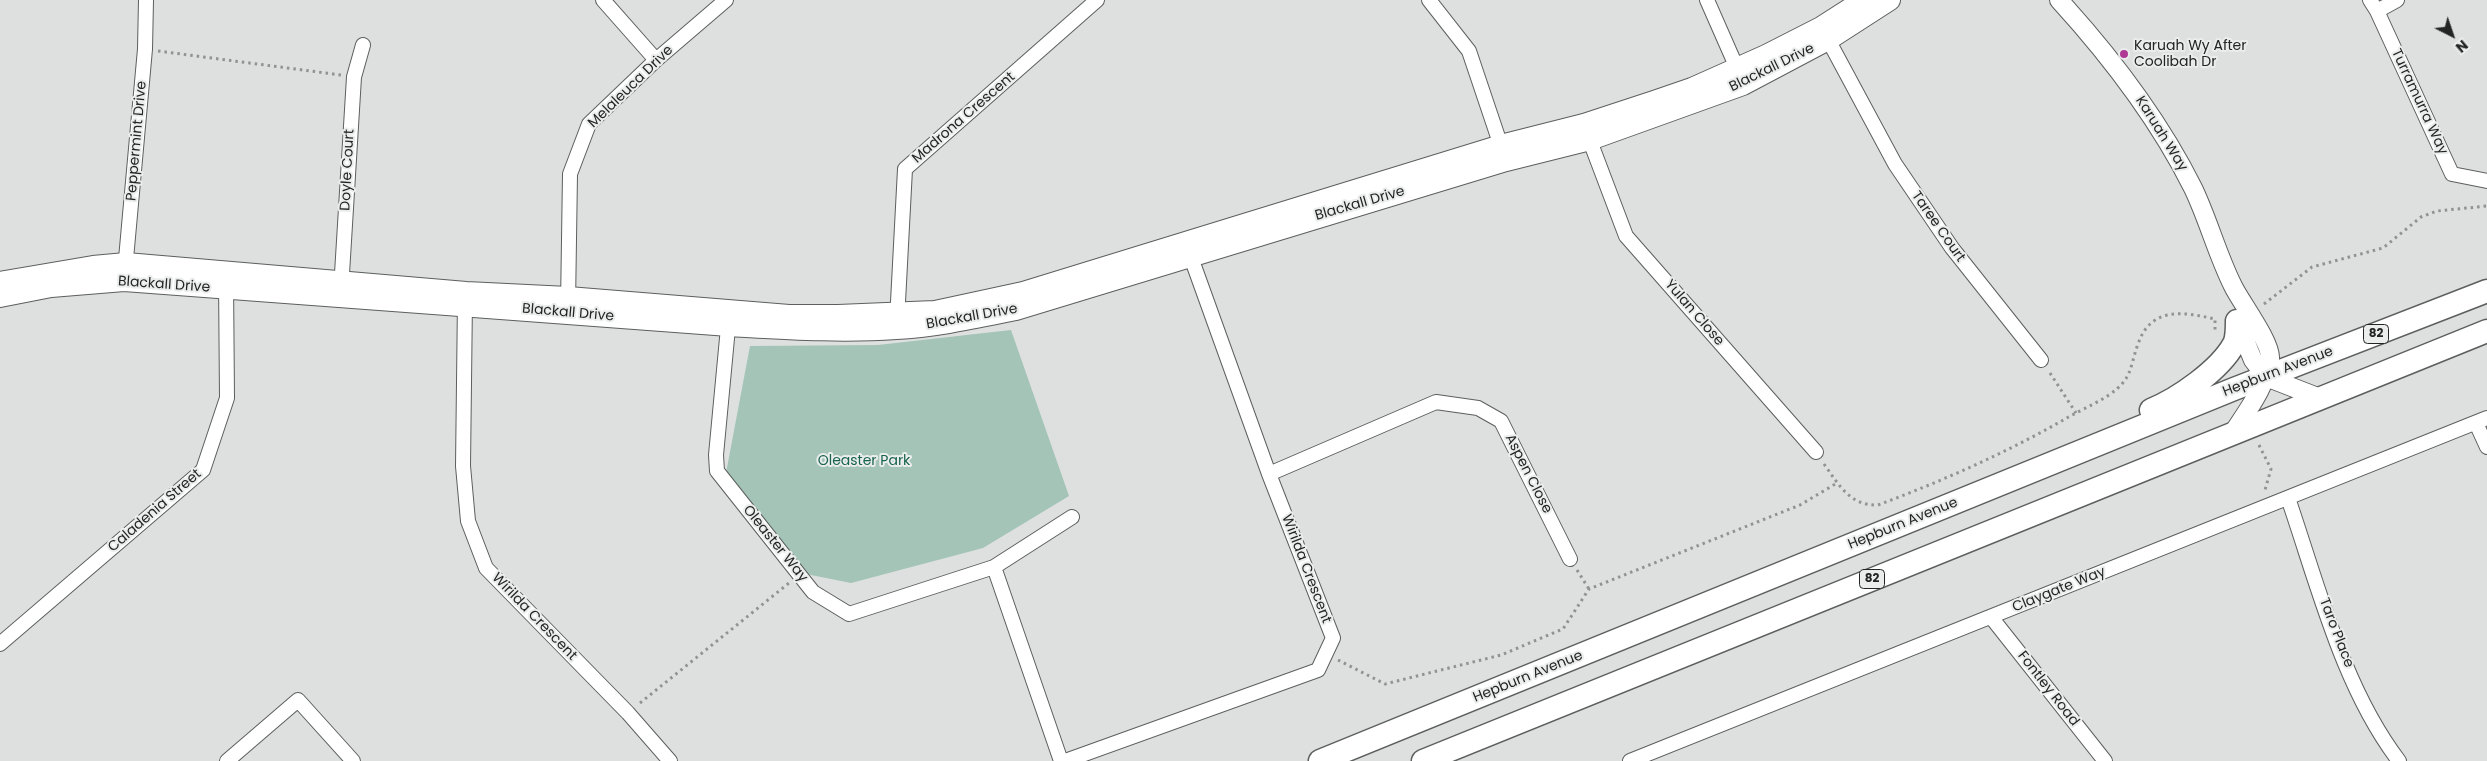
<!DOCTYPE html>
<style>
body{margin:0}
#map{position:relative;width:2487px;height:761px;overflow:hidden;background:#dde0df;font-family:Poppins,sans-serif}
canvas{display:block}
.north{position:absolute;left:2427px;top:10px;width:50px;height:50px;-webkit-text-stroke:4px #eaedec;paint-order:stroke;rotate:139deg;font-size:14px;font-weight:700;line-height:20px;text-align:center;color:#232424}
.north::after{content:'';display:block;margin:auto;width:18px;height:22px;background:#232424;clip-path:polygon(50% 0,100% 100%,50% 72%,0 100%)}
</style>
<div id="map">
<canvas width="2487" height="761"></canvas>
<div class="north">N</div>
</div>
<script>
const ctx = document.querySelector('canvas').getContext('2d');
ctx.lineJoin = 'round';
function paint(path, color) {
  ctx.fillStyle = color;
  ctx.fill(path, 'evenodd');
}
function strokePath(path, color, width, dash) {
  ctx.strokeStyle = color;
  ctx.lineWidth = width;
  ctx.lineCap = dash ? 'butt' : 'round';
  ctx.setLineDash(dash || []);
  ctx.stroke(path);
}
function write(font, color, halo, rows, align = 'center') {
  ctx.font = font + ' Poppins,sans-serif';
  ctx.lineWidth = 4;
  ctx.setLineDash([]);
  ctx.textBaseline = 'middle';
  ctx.strokeStyle = halo;
  ctx.fillStyle = color;
  for (const [text, x, y, turn = 0] of rows) {
    ctx.save();
    ctx.translate(x, y);
    ctx.rotate((+turn || 0) * Math.PI / 180);
    ctx.textAlign = isNaN(turn) ? turn : align;
    if (halo) ctx.strokeText(text, 0, 0);
    ctx.fillText(text, 0, 0);
    ctx.restore();
  }
}
const green = new Path2D(`
 M 1011,330 L 1069,496 L 983,548 L 851,583 L 806,574 L 726,473 L 750,346 L 878,345 Z`);
const path = new Path2D(`
 M 158,51 L 341,75
 M 2264,304 L 2312,267 L 2383,248 L 2421,217 L 2437,211 L 2487,206
 M 2050,373 L 2076,413
 M 2259,445 L 2271,469 L 2265,490
 M 1824,464 C 1839,485 1850,506 1878,505 C 1942,481 2006,453 2065,419 C 2079,411 2095,404 2109,395 C 2133,378 2129,369 2138,344 C 2151,306 2184,312 2215,319 L 2215,330
 M 1577,570 L 1589,589
 M 1338,660 L 1385,684 L 1501,655 L 1563,629 L 1589,589 L 1800,505 L 1837,483
 M 640,703 L 789,583`);
const minor = new Path2D(`
 M 603,0 L 656,60
 M 1429,0 L 1469,51 L 1503,152
 M 1707,0 L 1740,75
 M 2370,0 L 2377,11 L 2452,174 L 2487,181
 M 2377,11 L 2397,0
 M 1824,32 L 1895,164 L 1952,248 L 2041,360
 M 1587,133 L 1626,236 L 1816,452
 M 125,270 L 145,49 L 146,0
 M 341,290 L 354,77 L 363,45
 M 465,299 L 463,466 L 468,521 L 486,568 L 628,713 L 670,761
 M 568,305 L 570,174 L 589,124 L 656,60 L 726,0
 M 729,317 L 716,455 L 717,471 L 813,592 L 849,614 L 994,567 L 1072,517
 M 897,321 L 905,169 L 1097,0
 M 2476,423 L 2487,447
 M 1269,474 L 1436,402 L 1478,408 L 1501,421 L 1570,559
 M 2288,498 C 2318,585 2343,688 2399,761
 M 994,567 L 1061,761
 M 1991,617 L 2105,761
 M 0,644 L 203,470 L 227,398 L 226,280
 M 227,761 L 298,700 L 353,761
 M 1065,761 L 1318,670 L 1333,638 L 1269,474 L 1188,249
 M 1630,761 L 2487,418`);
const tertiary = new Path2D(`
 M 2059,0 C 2111,57 2158,118 2193,188 C 2208,219 2217,254 2233,286 C 2240,301 2272,343 2270,359 C 2267,385 2247,411 2233,433
 M 2237,321 L 2253,360 L 2266,377 L 2320,398`);
const secondary = new Path2D(`
 M 0,282 L 93,266 L 126,263 L 466,292 L 568,297 L 789,315 L 838,315 L 935,311 L 1023,292 L 1501,145 L 1584,124 L 1654,101 L 1692,88 L 1766,55 L 1821,27 L 1863,0
 M 0,297 L 51,287 L 124,281 L 729,326 C 784,329 840,333 896,329 C 936,327 976,318 1016,310 L 1506,161 L 1590,140 L 1743,85 L 1828,40 L 1890,0`);
const primary = new Path2D(`
 M 2151,410 C 2178,399 2220,370 2234,344 C 2237,338 2237,328 2237,321
 M 1320,761 L 2234,389 L 2487,291
 M 1423,761 L 2487,331`);
const markers = [
 [2124,54,5,"#ae3a94"]
];
const shields = [
 [2376,334,25],
 [1872,579,25]
];
const shieldNames = [
 ["82",2376,334],
 ["82",1872,579]
];
const poiNames = [
 ["Karuah Wy After",2134,46],
 ["Coolibah Dr",2134,62]
];
const streetNames = [
 ["Blackall Drive",1772,68,-26],
 ["Melaleuca Drive",631,87,-44],
 ["Turramurra Way",2419,102,65],
 ["Madrona Crescent",964,118,-41],
 ["Karuah Way",2161,134,58],
 ["Peppermint Drive",137,141,-85],
 ["Doyle Court",348,170,-87],
 ["Blackall Drive",1360,204,-16],
 ["Taree Court",1938,227,55],
 ["Blackall Drive",164,285,4],
 ["Blackall Drive",568,313,5],
 ["Yulan Close",1694,313,49],
 ["Blackall Drive",972,317,-10],
 ["Hepburn Avenue",2278,372,-21],
 ["Aspen Close",1528,474,63],
 ["Caladenia Street",155,511,-41],
 ["Hepburn Avenue",1903,524,-22],
 ["Oleaster Way",775,544,51],
 ["Wirilda Crescent",1306,569,69],
 ["Claygate Way",2059,590,-22],
 ["Wirilda Crescent",534,617,46],
 ["Taro Place",2336,633,69],
 ["Hepburn Avenue",1528,677,-22],
 ["Fontley Road",2048,689,52]
];
const parkNames = [
 ["Oleaster Park",864,461]
];
paint(green, '#a3c4b7');
strokePath(minor, '#5c5f5e', 16);
strokePath(tertiary, '#5c5f5e', 20);
strokePath(secondary, '#5c5f5e', 22);
strokePath(primary, '#5c5f5e', 25);
strokePath(path, '#919392', 3, [2.5, 4]);
strokePath(minor, '#fff', 14);
strokePath(tertiary, '#fff', 18);
strokePath(secondary, '#fff', 20);
strokePath(primary, '#fff', 22);
for (const [x, y, r, color] of markers) {
  const dot = new Path2D();
  dot.arc(x, y, r, 0, 2 * Math.PI);
  ctx.fillStyle = color;
  ctx.fill(dot);
  strokePath(dot, '#eaedec', 2);
}
for (const [x, y, w] of shields) {
  const box = new Path2D();
  box.roundRect(x - w / 2, y - 9.5, w, 19, 4);
  ctx.fillStyle = '#eaedec';
  ctx.fill(box);
  strokePath(box, '#232424', 1);
}
write('bold 12px', '#232424', null, shieldNames);
write('14px', '#232424', '#eaedec', poiNames, 'left');
write('14px', '#232424', '#eaedec', streetNames);
write('14px', '#18644f', '#eaedec', parkNames);
</script>
